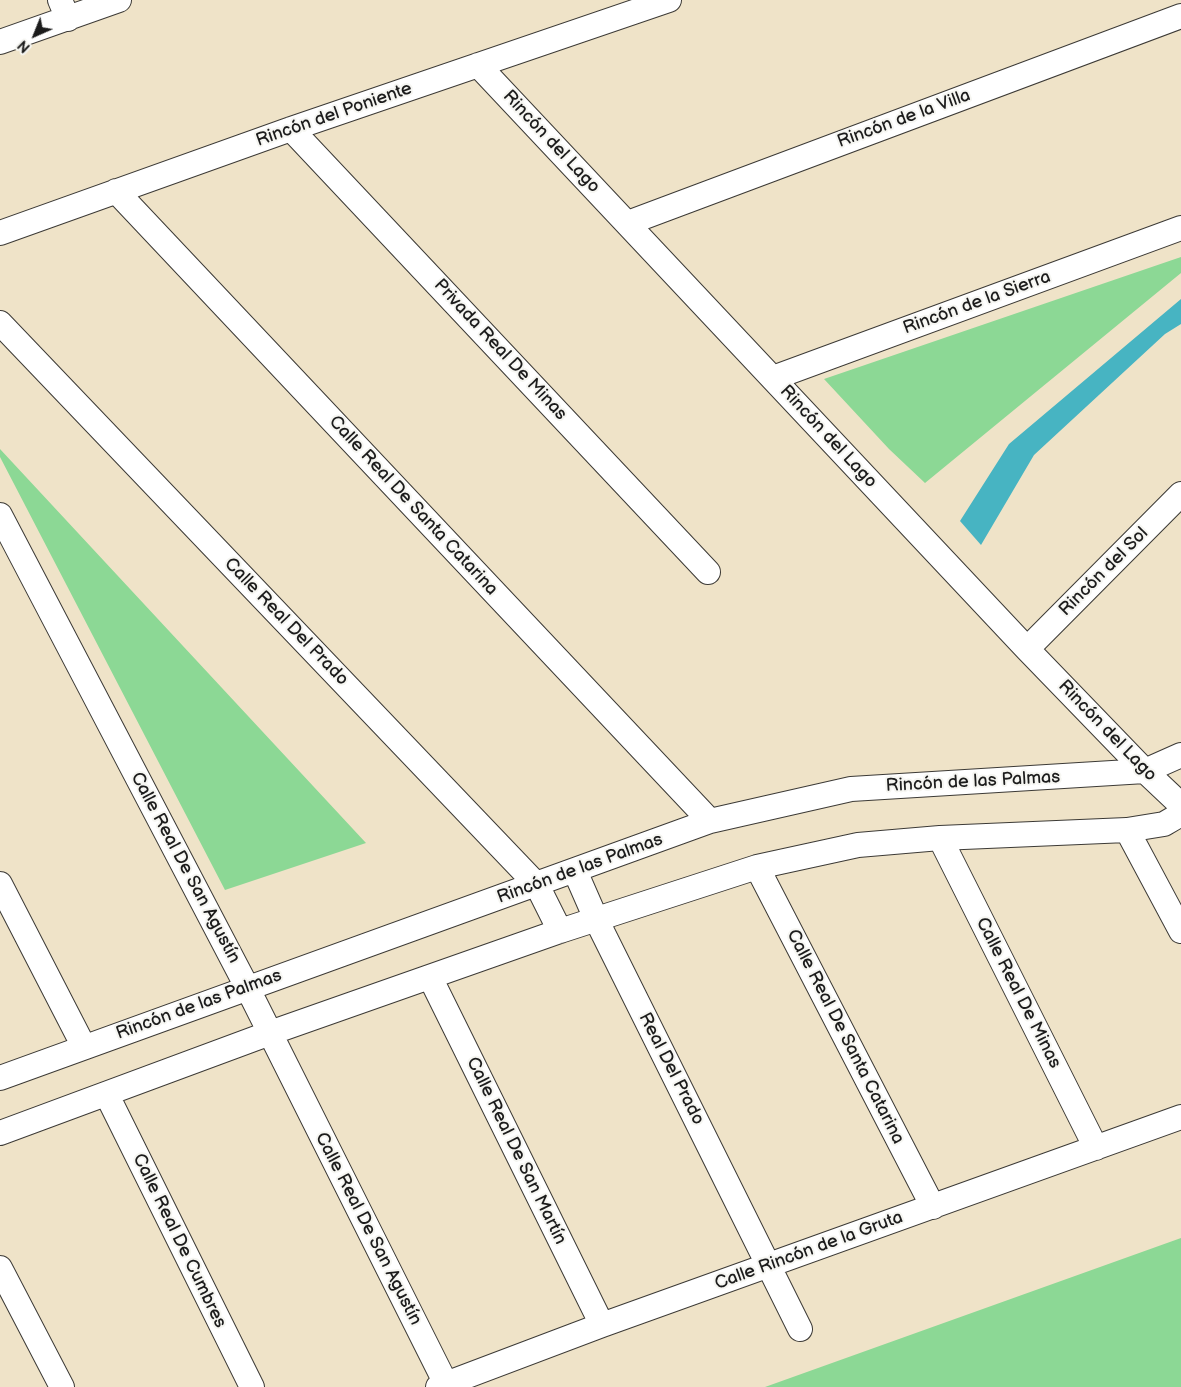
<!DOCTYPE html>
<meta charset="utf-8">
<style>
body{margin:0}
#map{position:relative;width:1181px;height:1387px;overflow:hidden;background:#efe3c8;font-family:"Balsamiq Sans",sans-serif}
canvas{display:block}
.north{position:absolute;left:10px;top:10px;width:50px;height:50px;-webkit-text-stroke:4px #f6f6f2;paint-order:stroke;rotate:224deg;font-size:14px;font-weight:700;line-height:20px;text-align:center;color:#1c1c1c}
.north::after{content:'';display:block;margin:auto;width:18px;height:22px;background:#1c1c1c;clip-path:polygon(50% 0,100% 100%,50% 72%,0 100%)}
</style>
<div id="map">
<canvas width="1181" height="1387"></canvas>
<div class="north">N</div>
</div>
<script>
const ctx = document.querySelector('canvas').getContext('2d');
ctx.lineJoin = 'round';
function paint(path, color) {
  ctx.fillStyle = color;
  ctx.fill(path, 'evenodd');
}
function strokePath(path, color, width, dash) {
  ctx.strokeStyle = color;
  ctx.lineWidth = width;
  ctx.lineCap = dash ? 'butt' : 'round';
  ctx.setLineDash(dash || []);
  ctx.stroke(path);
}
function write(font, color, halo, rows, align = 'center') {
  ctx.font = font + ' "Balsamiq Sans",sans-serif';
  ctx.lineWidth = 4;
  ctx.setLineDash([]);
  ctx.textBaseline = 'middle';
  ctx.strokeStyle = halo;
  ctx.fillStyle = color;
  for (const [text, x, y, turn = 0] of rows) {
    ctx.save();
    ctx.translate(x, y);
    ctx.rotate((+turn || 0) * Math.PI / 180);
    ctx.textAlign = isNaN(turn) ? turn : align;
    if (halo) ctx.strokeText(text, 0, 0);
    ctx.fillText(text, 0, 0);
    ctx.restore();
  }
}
const green = new Path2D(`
 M 1181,257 L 1181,273 L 925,483 L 889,449 L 824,379 Z
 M 0,449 L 366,843 L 225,890 L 0,457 Z
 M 1181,1238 L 1181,1387 L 765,1387 Z`);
const water = new Path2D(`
 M 1181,299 L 1181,324 L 1165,334 L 1034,455 L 981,545 L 960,521 L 1009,444 Z`);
const minor = new Path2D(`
 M 60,0 L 68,19
 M 0,42 L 119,0
 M 478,65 L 1027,649 L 1145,771 L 1181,805
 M 291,129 L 708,572
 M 116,191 L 710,821
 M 628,223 L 1181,16
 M 0,233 L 291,129 L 669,0
 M 0,323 L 537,885 L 560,931
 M 773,378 L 1181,228
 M 0,515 L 247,987 L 446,1384
 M 1027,649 L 1181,494
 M 1127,830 L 1181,931
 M 940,838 L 1096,1148
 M 757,867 L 933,1207
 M 575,871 L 596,919 L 800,1329
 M 0,884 L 84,1047
 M 430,977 L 602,1325
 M 0,1078 L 710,821 L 851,789 L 1145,771 L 1181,755
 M 107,1095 L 252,1387
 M 0,1133 L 270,1033 L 560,931 L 757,867 L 858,845 L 940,838 L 1127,830 L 1164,824 L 1181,814
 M 0,1268 L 62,1387
 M 438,1387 L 602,1325 L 1181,1117`);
const streetNames = [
 ["Rincón del Poniente",334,115,-19],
 ["Rincón de la Villa",904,119,-20],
 ["Rincón del Lago",551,142,47],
 ["Rincón de la Sierra",977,303,-20],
 ["Privada Real De Minas",500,350,47],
 ["Rincón del Lago",828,437,47],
 ["Calle Real De Santa Catarina",413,506,47],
 ["Rincón del Sol",1104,572,-45],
 ["Calle Real Del Prado",286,622,46],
 ["Rincón del Lago",1107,731,46],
 ["Rincón de las Palmas",973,782,-3],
 ["Calle Real De San Agustín",185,868,62],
 ["Rincón de las Palmas",580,869,-20],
 ["Calle Real De Minas",1018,993,63],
 ["Rincón de las Palmas",199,1005,-20],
 ["Calle Real De Santa Catarina",845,1037,63],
 ["Real Del Prado",671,1069,63],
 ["Calle Real De San Martín",516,1151,64],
 ["Calle Real De San Agustín",368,1229,63],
 ["Calle Real De Cumbres",179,1241,64],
 ["Calle Rincón de la Gruta",809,1251,-20]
];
paint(green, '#8cd895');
paint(water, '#47b4c2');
strokePath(minor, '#3c3a36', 26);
strokePath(minor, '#fff', 24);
write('18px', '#1c1c1c', '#f6f6f2', streetNames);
</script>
